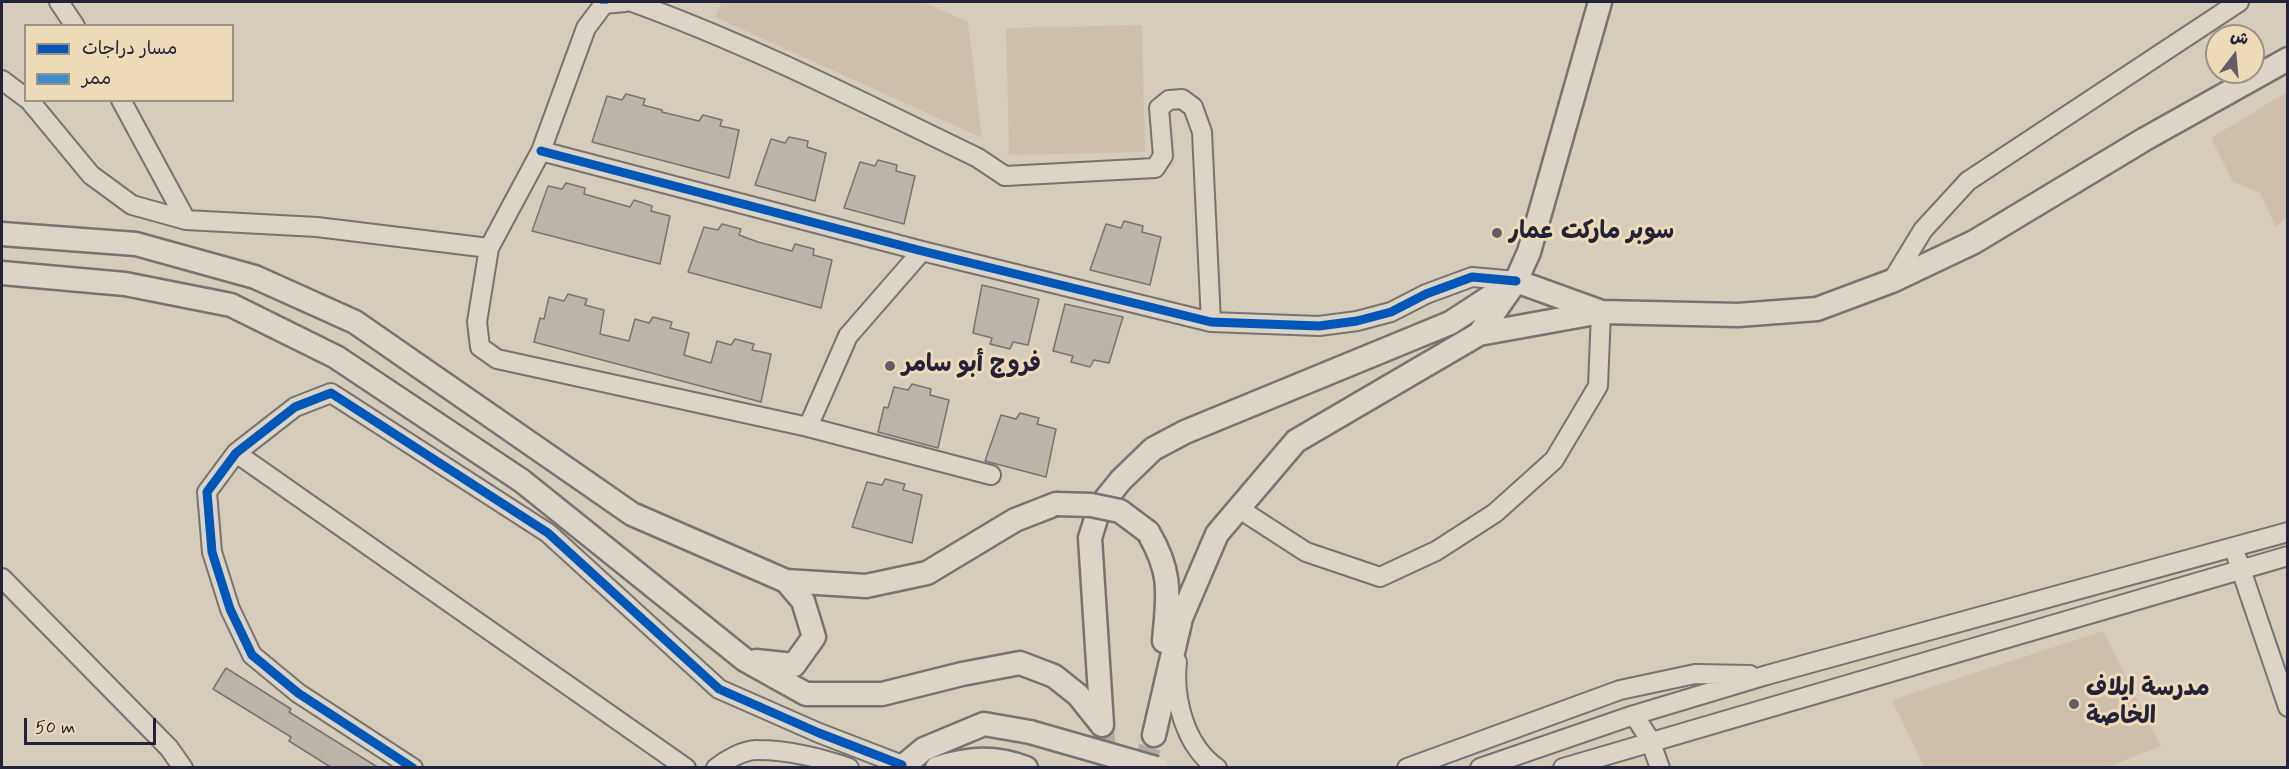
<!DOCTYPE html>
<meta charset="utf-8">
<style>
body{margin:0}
#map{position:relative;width:2289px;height:769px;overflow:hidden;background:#d6ccbb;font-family:Mynerve,"Playpen Sans Arabic",sans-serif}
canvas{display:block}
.frame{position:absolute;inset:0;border:3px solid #22223b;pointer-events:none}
.legend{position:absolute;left:24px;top:24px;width:210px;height:78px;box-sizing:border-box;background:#eddbb8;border:2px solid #9c9186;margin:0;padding:8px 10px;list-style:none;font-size:18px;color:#22223b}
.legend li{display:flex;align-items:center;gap:12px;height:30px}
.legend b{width:30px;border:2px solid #9c9186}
.north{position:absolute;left:2205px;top:24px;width:60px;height:60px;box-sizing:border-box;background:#eddbb8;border:2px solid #9c9186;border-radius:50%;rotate:16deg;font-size:16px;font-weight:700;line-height:24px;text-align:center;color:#22223b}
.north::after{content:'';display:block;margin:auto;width:21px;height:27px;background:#615e68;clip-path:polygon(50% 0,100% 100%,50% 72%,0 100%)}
.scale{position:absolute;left:24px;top:718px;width:132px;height:27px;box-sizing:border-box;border:3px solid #22223b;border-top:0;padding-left:8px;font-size:18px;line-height:21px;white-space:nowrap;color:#22223b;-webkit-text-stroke:4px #eddbb8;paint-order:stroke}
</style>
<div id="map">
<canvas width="2289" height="769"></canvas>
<div class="frame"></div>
<ul class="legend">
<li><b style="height:8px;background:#0057b8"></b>مسار دراجات</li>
<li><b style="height:8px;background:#398ed0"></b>ممر</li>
</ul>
<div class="north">ش</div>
<div class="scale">50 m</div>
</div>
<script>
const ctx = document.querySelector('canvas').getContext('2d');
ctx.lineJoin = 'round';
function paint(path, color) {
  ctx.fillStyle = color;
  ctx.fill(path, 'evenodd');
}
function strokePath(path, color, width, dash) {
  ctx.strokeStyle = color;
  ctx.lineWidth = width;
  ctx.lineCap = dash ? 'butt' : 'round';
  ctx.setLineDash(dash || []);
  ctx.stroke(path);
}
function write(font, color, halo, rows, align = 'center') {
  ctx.font = font + ' Mynerve,"Playpen Sans Arabic",sans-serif';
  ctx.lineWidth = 6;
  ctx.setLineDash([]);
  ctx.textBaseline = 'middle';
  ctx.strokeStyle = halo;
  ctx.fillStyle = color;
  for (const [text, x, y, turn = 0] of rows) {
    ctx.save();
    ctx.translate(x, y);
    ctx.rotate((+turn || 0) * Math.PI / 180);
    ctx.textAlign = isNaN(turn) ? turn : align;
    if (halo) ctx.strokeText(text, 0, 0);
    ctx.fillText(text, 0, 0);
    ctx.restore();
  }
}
const built = new Path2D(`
 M 722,2 L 924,2 L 968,22 L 982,138 L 715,17 Z
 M 1142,25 L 1145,152 L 1009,155 L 1006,28 Z
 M 2287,92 L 2287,217 L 2276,227 L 2260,193 L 2233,182 L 2211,138 Z
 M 2103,631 L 2161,746 L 2108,767 L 1924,767 L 1892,700 Z`);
const building = new Path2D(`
 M 626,94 L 645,99 L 643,105 L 662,110 L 662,112 L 699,121 L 703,115 L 722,120 L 720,126 L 739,130 L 729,178 L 592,142 L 607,96 L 622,100 Z
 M 789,137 L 808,141 L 807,147 L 826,153 L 815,201 L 755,185 L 771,139 L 785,143 Z
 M 878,160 L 897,165 L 896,171 L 915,176 L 904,224 L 844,208 L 860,162 L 875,166 Z
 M 566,183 L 585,188 L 584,194 L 630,207 L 634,200 L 652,206 L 651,211 L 670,216 L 660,264 L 532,231 L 548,186 L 562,189 Z
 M 1124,221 L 1143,226 L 1142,232 L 1161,237 L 1150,285 L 1090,270 L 1106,224 L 1121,228 Z
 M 722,224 L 741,229 L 739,235 L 758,242 L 792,251 L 795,244 L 814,249 L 813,255 L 832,260 L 821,308 L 688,272 L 704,227 L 718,230 Z
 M 982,285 L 1039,299 L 1028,345 L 1013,342 L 1010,349 L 990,344 L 992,338 L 973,333 Z
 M 568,294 L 587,299 L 585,305 L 604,310 L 600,334 L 629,341 L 635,319 L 649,323 L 653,317 L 672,322 L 670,328 L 689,333 L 684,355 L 711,363 L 717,341 L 731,345 L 735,339 L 754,344 L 752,350 L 771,354 L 761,402 L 534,342 L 540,318 L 544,319 L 549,297 L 564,301 Z
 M 1065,304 L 1123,317 L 1109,363 L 1094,360 L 1090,367 L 1071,362 L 1073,356 L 1053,351 Z
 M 912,384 L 931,389 L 930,395 L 949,400 L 938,448 L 878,432 L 884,407 L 888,408 L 894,387 L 908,390 Z
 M 1020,413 L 1039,418 L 1037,424 L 1056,429 L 1046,477 L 985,461 L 1001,415 L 1016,419 Z
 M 885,479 L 905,484 L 903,490 L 922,495 L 912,543 L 852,527 L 867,482 L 882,485 Z
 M 226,668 L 291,709 L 289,712 L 379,768 L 332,768 L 289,741 L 291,737 L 213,689 Z`);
const majorTunnel = new Path2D(`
 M 1102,725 L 1108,768
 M 1143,768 L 1154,735`);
const minor = new Path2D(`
 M 59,2 L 75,26
 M 625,2 L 604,4 L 586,28 L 541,151 L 489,248 L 477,322 L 480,347 L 497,359 L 808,427 L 991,475
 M 632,2 C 751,45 864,103 978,158 L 1005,176 L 1155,168 L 1163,156 L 1159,108 L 1169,100 L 1182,99 L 1193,107 L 1202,132 L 1211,322
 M 2,80 L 26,98
 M 29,100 L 91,175 L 132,205 L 186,220 L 317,227 L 489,248
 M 121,100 L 186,220
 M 541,151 L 922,251 L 1211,322 L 1319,326 L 1357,321 L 1391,312 L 1426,294 L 1472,277 L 1516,281
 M 1892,281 L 1923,230 L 1968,181 L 2239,2
 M 808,427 L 848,336 L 922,251
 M 236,453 L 686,768
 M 1238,508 L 1306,552 L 1380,577 L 1436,551 L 1495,513 L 1554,460 L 1598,386 L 1601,312
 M 2237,558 L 2288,707
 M 2,578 L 169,748 L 183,768
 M 1177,662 C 1173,699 1185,746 1217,768
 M 1634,715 L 1650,740 L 1660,768
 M 413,768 L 298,693 L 252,655 L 230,609 L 212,552 L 207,492 L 236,453 L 295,407 L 331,393 L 548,533 L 719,689 L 819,733 L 902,765
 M 716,768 C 726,760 745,749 758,750 C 787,750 822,758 849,768
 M 1407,768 L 1620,690 L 1695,674 L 1750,675
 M 1480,768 L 1634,715 L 1767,675 L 2288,532
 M 1563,768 L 2288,556`);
const major = new Path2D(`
 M 2,234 L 136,244 L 255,277 L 355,322 L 632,514 L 786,581 L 866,586 L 927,573 L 1015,520 L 1056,504
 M 2,273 L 125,284 L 231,305 L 336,357 L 522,481 L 745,660 L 806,694 L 882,694 L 962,674 L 1020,663 L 1054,676 L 1078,695 L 1102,725
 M 1516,281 L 1599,311
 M 1479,334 L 1601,312 L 1738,315 L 1817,309 L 1892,281 L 1974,242 L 2145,139 L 2288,59
 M 1148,532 C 1173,574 1168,595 1164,641
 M 756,661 L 794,665 L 814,637 L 803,601 L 786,581
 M 1102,725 L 1090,538 L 1100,506 L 1121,480 L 1153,449 L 1185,432 L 1450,323 L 1507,286
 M 1154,735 L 1181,618 L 1217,534 L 1296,441 L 1479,334 L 1516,281 L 1529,252 L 1600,2
 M 901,768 L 924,749 L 984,724 L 1030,732
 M 937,768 C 968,758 995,756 1026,768`);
const majorBridge = new Path2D(`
 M 1056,504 L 1091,505 L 1120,511 L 1148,532
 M 1030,732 L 1156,768`);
const quiet = new Path2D(`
 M 604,2 L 604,4`);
const cycleway = new Path2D(`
 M 541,151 L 922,251 L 1211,322 L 1319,326 L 1357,321 L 1391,312 L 1426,294 L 1472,277 L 1516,281
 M 413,768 L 298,693 L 252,655 L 230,609 L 212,552 L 207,492 L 236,453 L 295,407 L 331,393 L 548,533 L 719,689 L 819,733 L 902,765`);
const markers = [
 [1497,233,6,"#615e68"],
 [890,366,6,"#615e68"],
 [2074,704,6,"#615e68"]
];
const poiNames = [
 ["سوبر ماركت عمار",1509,233],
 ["فروج أبو سامر",902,366],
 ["مدرسة ايلاف",2086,690],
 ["الخاصة",2086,718]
];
paint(built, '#cdbfab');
paint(building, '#bbb4a9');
strokePath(building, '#777370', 1.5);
strokePath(majorTunnel, '#b2aaa1', 22, [22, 11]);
strokePath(minor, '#777370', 22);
strokePath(major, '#777370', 27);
strokePath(minor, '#dbd4c7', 18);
strokePath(major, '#dbd4c7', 22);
strokePath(majorBridge, '#777370', 27, []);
strokePath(majorBridge, '#dbd4c7', 22);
strokePath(quiet, '#398ed0', 8, [15, 8]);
strokePath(cycleway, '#0057b8', 9);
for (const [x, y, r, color] of markers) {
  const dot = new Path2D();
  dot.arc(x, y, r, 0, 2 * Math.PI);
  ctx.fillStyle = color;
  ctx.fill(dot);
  strokePath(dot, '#eddbb8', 2);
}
write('bold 24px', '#22223b', '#eddbb8', poiNames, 'left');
</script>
